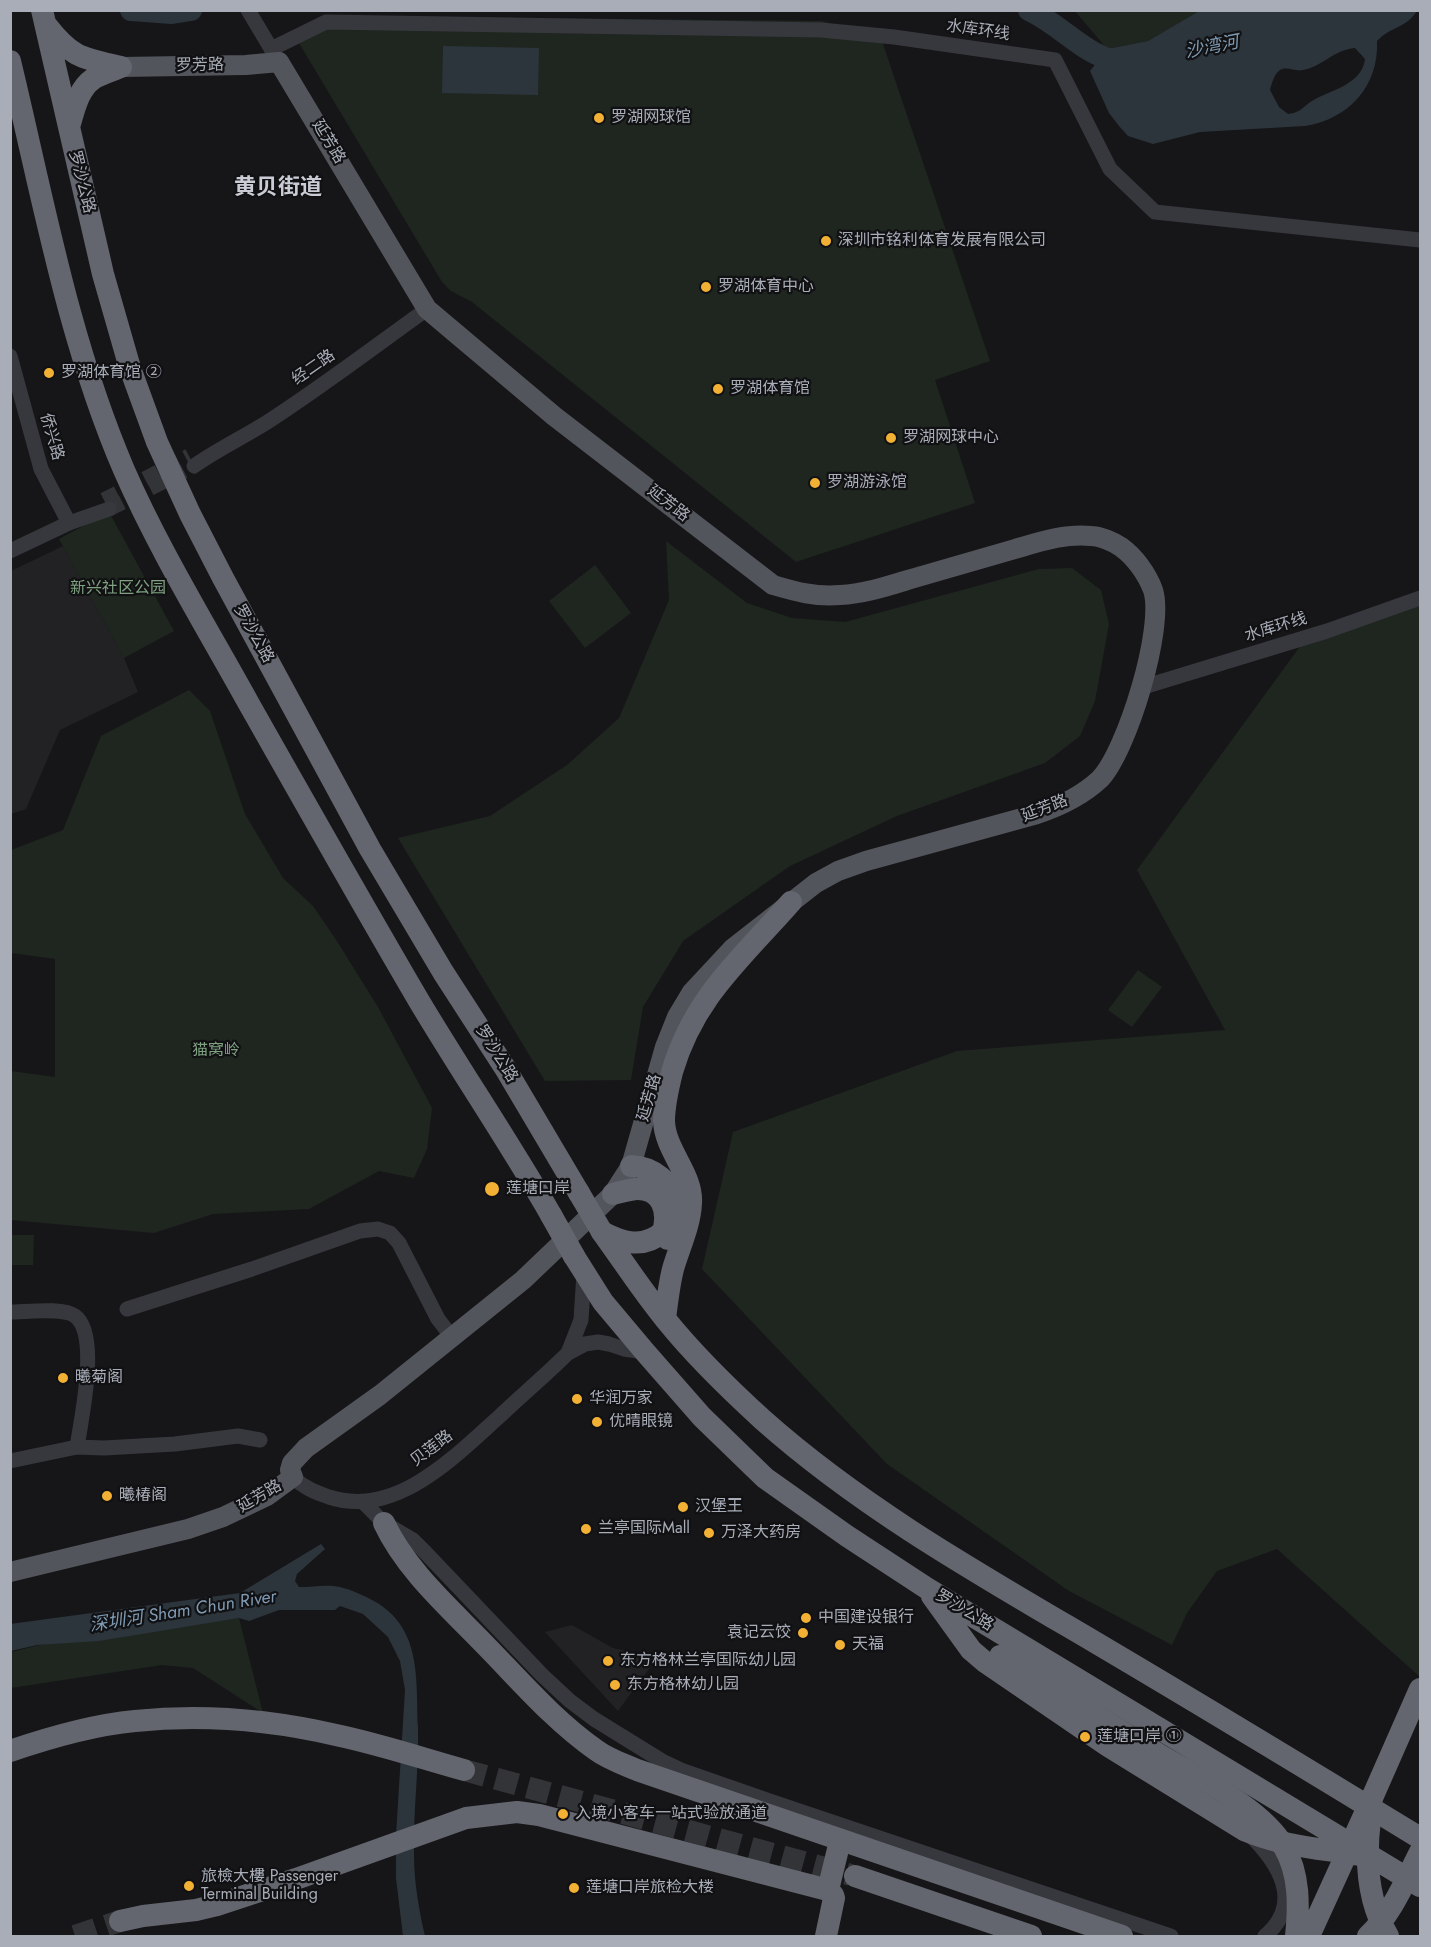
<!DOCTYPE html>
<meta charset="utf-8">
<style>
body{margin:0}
#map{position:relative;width:1431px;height:1947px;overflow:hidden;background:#161618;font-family:Jost,sans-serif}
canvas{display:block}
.frame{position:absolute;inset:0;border:12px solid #a8adb8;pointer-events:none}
</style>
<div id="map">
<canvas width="1431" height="1947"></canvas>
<div class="frame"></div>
</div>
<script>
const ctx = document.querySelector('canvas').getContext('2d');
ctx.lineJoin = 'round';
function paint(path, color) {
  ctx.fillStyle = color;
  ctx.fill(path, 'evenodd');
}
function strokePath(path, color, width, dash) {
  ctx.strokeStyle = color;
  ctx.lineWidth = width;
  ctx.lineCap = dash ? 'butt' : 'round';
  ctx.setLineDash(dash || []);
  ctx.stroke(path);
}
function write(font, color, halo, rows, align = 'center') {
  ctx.font = font + ' Jost,"Noto Sans SC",sans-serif';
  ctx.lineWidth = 4.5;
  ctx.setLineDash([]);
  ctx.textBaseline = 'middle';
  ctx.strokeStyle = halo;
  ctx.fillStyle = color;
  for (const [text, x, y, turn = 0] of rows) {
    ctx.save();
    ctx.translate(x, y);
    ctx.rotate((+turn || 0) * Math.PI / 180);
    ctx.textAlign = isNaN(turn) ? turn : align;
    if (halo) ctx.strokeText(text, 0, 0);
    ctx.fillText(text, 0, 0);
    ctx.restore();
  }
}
const built = new Path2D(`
 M 63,546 L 124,658 L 138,692 L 60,730 L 26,809 L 11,814 L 11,571 Z
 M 572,1625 L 613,1648 L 657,1658 L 618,1711 L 545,1632 Z`);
const green = new Path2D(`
 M 1075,11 L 1201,11 L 1148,41 L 1107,49 Z
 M 326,16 L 822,21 L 881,38 L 990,361 L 935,380 L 975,503 L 796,562 L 472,302 L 451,291 L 442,282 L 293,33 Z
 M 109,512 L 174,631 L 124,658 L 59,539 Z
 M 666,541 L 747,603 L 792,618 L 845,622 L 1039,569 L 1072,568 L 1101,590 L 1109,624 L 1095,701 L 1080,736 L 1045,763 L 897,816 L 790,866 L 683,941 L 643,1007 L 631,1080 L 545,1081 L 398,838 L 490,816 L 567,765 L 619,718 L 669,600 Z
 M 595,565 L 631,613 L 585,648 L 549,601 Z
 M 1420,604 L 1420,1677 L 1277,1549 L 1217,1571 L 1187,1613 L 1172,1645 L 1069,1591 L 887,1464 L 702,1269 L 733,1132 L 957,1051 L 1225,1030 L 1137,870 L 1301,645 Z
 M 189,690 L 210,711 L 245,814 L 283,878 L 313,906 L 335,938 L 378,1007 L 432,1108 L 427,1149 L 414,1178 L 379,1171 L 309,1209 L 213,1214 L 154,1233 L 11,1220 L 11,1071 L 55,1077 L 55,959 L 11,953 L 11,850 L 63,830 L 101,736 Z
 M 1138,970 L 1162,987 L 1132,1027 L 1108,1010 Z
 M 11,1235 L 34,1235 L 33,1265 L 11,1265 Z
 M 239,1618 L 263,1713 L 193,1668 L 162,1665 L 11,1688 L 11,1652 L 44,1644 Z`);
const water = new Path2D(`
 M 1201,10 L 1417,10 L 1417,11 C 1405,29 1391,26 1377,41 C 1379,86 1349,119 1305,126 L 1200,132 L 1153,144 L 1128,136 L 1119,126 L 1109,113 L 1090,71 L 1107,49 L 1148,41 ZM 1355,48 L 1365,59 C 1362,85 1330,90 1312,101 C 1301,108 1302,112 1288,114 L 1279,107 L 1270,90 C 1272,83 1274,74 1280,70 C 1287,66 1296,72 1303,70 C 1322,67 1333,50 1355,48 Z
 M 443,46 L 539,48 L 538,95 L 442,93 Z
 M 321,1544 L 325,1549 L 297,1574 L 295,1581 L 299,1587 C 312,1587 328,1584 340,1587 C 352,1590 363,1595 374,1601 C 422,1628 416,1679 418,1727 C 419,1770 413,1812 414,1855 C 414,1882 419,1910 425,1936 L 403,1936 L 396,1878 L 396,1835 L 405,1690 L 400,1661 L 388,1637 L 363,1614 L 340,1606 L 335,1610 L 279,1610 L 249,1621 L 239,1618 L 99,1641 L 37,1645 L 11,1651 L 10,1624 L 240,1593 Z`);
const river = new Path2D(`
 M 131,10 L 172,13 L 191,10
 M 1029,10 C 1067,28 1084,58 1129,64`);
const minorTunnel = new Path2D(`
 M 104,500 L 189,456
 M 109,509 L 194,466`);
const highwayTunnel = new Path2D(`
 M 464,1770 L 851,1875
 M 75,1936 L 120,1921`);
const minor = new Path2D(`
 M 248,10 L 276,57
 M 271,49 L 326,22 L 821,30 L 894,37 L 1055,60 L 1110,169 L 1155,212 L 1420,240
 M 10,356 L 41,469 L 69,523
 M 194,466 C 218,449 244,437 269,421 C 323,386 374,347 427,309
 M 10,551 L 69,523 L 109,509
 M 1140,688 L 1327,631 L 1420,598
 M 127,1309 L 252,1269 L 360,1231 L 378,1229 L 390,1233 L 399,1243 L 438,1319 L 452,1337
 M 10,1312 C 26,1312 63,1307 75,1316 C 100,1334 81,1420 77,1447
 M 568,1353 L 581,1320 L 584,1273
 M 10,1461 L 77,1447 L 104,1448 L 175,1444 L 238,1436 L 260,1440
 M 293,1477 C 304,1488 315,1492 329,1497 C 396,1519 455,1456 501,1415 C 523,1394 547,1374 568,1353 L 585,1344 L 598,1342 L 609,1344 L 624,1349 L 645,1352
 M 362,1501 L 384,1523 L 413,1540 L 423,1550 L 542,1675 L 570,1701 L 594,1719 L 662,1761 L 681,1770 L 770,1801 L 1171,1936
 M 1249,1834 C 1279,1863 1304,1903 1265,1936`);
const major = new Path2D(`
 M 10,1572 L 188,1529 L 223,1517 L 267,1496 L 293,1477 L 290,1470 L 292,1463 L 306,1448 L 380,1395 L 523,1280 L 613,1194 L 631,1166 L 665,1047 L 677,1017 L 692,992 L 733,948 L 816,883 L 838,871 L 866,861 L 1037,814 C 1061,806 1082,796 1100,779 C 1127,751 1165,627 1153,590 C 1147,574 1135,557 1121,547 C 1114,542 1100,536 1091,536 C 1066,533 1039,542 1015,549 C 981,559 946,569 911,579 C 888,586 864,594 840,595 C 815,597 797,592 773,585 L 554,416 L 427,309 L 279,62 L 246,65 L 121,67`);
const highway = new Path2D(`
 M 42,10 L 103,274 L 130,368 L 157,442 L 190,514 L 223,578 L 370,849 L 443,972 L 505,1068 L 579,1193
 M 47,26 C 72,58 82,58 121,67
 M 10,61 C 43,198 68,340 124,470 C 159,550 207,628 249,704 C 305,803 361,902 419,1001 C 462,1073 509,1142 551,1215
 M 69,127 C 74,111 78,89 93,79 C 101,74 112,71 121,67
 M 631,1166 C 653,1167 674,1182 675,1206 C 675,1218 671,1228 668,1239
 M 602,1232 C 623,1261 643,1292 666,1320 C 695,1356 729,1389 763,1420 C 862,1508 979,1574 1093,1641 C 1203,1706 1312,1772 1420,1838
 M 602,1232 C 623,1243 643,1249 663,1232 C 669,1211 662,1188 636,1189 C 628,1190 620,1192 613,1194
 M 574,1256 L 603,1302 L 645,1352 L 702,1417 L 765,1478 L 847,1536 L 928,1589 L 1420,1886
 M 665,1319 C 667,1302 669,1285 673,1269 C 679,1248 690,1226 691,1203 C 693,1174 665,1151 664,1121 C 664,1105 668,1088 672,1072 C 694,997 741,959 791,902
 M 384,1523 C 407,1572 452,1610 489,1649 C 523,1684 556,1722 596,1750 C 608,1759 623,1764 637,1770 L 1122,1936
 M 932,1596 L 971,1650 L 985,1662 L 1108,1746 L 1244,1830 C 1285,1847 1318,1848 1360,1855
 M 10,1751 C 51,1737 92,1725 135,1721 C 202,1714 271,1720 336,1735 C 379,1744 421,1758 464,1770
 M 1372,1798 L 1420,1689
 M 855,1876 L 1031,1936
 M 120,1921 L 143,1916 L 196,1910 L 217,1905 L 296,1879 L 466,1818 L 517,1812 L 539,1815 L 828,1890 L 833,1895 L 834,1898 L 826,1936`);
const highwayBridge = new Path2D(`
 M 579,1193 L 602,1232
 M 551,1215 L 574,1256
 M 1000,1656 C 1053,1689 1107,1722 1160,1755 C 1197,1777 1263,1809 1284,1847 C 1300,1874 1299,1907 1296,1936
 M 1370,1820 C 1365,1860 1367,1901 1388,1936
 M 828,1890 L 840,1841
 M 1309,1936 L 1372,1798
 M 1368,1936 C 1392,1914 1405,1881 1420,1852`);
const markers = [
 [599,118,6,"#f2b134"],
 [826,241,6,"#f2b134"],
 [706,287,6,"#f2b134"],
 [49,373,6,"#f2b134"],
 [718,389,6,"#f2b134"],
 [891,438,6,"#f2b134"],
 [815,483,6,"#f2b134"],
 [492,1189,8,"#f2b134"],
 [63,1378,6,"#f2b134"],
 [577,1399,6,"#f2b134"],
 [597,1422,6,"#f2b134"],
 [107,1496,6,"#f2b134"],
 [683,1507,6,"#f2b134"],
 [586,1529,6,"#f2b134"],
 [709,1533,6,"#f2b134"],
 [806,1618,6,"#f2b134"],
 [803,1633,6,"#f2b134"],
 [840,1645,6,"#f2b134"],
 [608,1661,6,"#f2b134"],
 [615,1685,6,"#f2b134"],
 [1085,1737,6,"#f2b134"],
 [563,1814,6,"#f2b134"],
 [189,1886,6,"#f2b134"],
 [574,1888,6,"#f2b134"]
];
const streetNames = [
 ["水库环线",978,31,8],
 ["罗芳路",200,66,-1],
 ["延芳路",328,142,59],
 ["罗沙公路",81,182,76],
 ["经二路",314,368,-35],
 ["侨兴路",51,437,74],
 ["延芳路",668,504,38],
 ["水库环线",1276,628,-17],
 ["罗沙公路",253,634,61],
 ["延芳路",1045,809,-21],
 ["罗沙公路",496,1054,58],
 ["延芳路",650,1098,-74],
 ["贝莲路",432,1449,-37],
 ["延芳路",260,1497,-30],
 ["罗沙公路",964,1611,31]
];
const poiNames = [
 ["罗湖网球馆",611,118],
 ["深圳市铭利体育发展有限公司",838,241],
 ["罗湖体育中心",718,287],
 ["罗湖体育馆 ②",61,373],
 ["罗湖体育馆",730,389],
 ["罗湖网球中心",903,438],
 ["罗湖游泳馆",827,483],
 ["莲塘口岸",506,1189],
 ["曦菊阁",75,1378],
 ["华润万家",589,1399],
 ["优晴眼镜",609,1422],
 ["曦椿阁",119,1496],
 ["汉堡王",695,1507],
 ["兰亭国际Mall",598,1529],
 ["万泽大药房",721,1533],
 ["中国建设银行",818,1618],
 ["袁记云饺",791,1633,"right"],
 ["天福",852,1645],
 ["东方格林兰亭国际幼儿园",620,1661],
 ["东方格林幼儿园",627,1685],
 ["莲塘口岸 ①",1097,1737],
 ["入境小客车一站式验放通道",575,1814],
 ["旅檢大樓 Passenger",201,1877],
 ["Terminal Building",201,1895],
 ["莲塘口岸旅检大楼",586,1888]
];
const parkNames = [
 ["新兴社区公园",118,589],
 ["猫窝岭",216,1051]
];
const waterNames = [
 ["沙湾河",1212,48,-11],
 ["深圳河 Sham Chun River",183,1612,-9]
];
const districtNames = [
 ["黄贝街道",278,189]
];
paint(built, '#222225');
paint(green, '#1e261f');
paint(water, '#2c353c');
strokePath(river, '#2c353c', 22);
strokePath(minorTunnel, '#333438', 15, [15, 8]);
strokePath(highwayTunnel, '#333438', 22, [22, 11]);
strokePath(minor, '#37383d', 15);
strokePath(major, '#53555c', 20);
strokePath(highway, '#63666e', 22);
strokePath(highwayBridge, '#63666e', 22);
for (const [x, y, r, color] of markers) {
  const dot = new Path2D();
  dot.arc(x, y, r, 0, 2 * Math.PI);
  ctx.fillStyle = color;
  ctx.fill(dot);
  strokePath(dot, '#111113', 2);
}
write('16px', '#a8adb8', '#111113', streetNames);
write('16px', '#a8adb8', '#111113', poiNames, 'left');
write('16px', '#7fa381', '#111113', parkNames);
write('italic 18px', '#7f9bb3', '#111113', waterNames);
write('bold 22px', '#c9ccd4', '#111113', districtNames);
</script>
